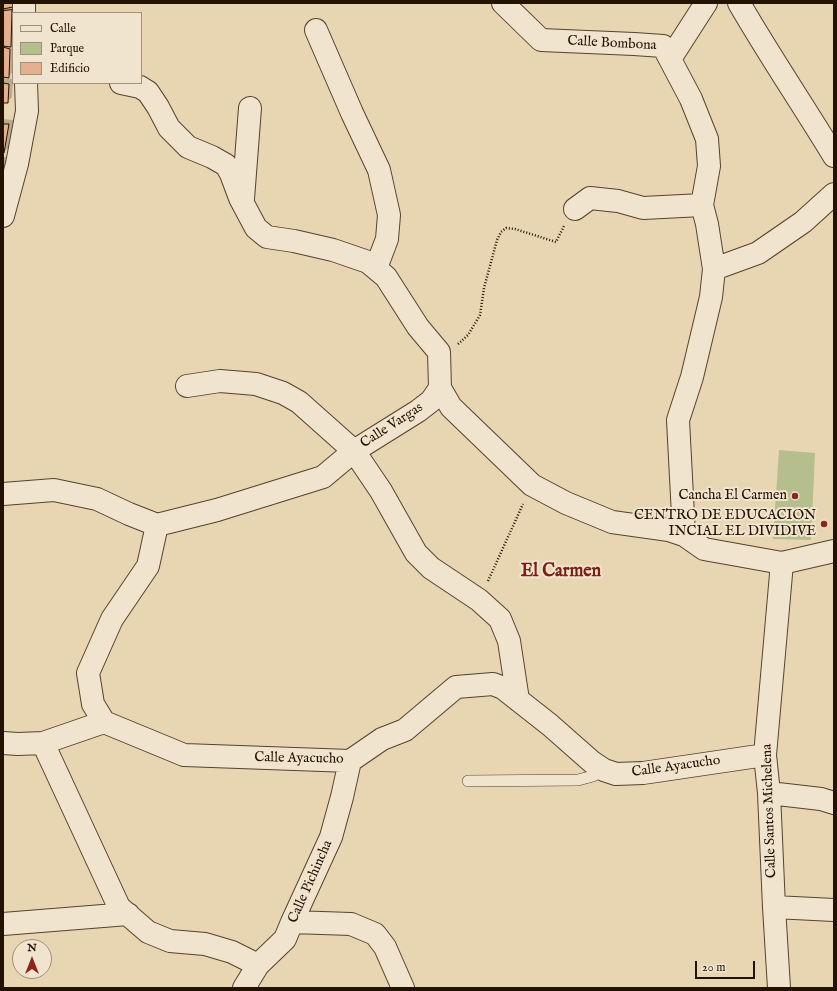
<!DOCTYPE html>
<style>
body{margin:0}
#map{position:relative;width:837px;height:991px;overflow:hidden;background:#e8d6b3;font-family:"IM FELL English",serif}
canvas{display:block}
.frame{position:absolute;inset:0;border:4px solid #231200;pointer-events:none}
.legend{position:absolute;left:12px;top:12px;width:130px;height:72px;box-sizing:border-box;background:#f0e4ce;border:1px solid #9e907c;margin:0;padding:5px 7px;list-style:none;font-size:12px;color:#231200}
.legend li{display:flex;align-items:center;gap:8px;height:20px}
.legend b{width:20px;border:1px solid #9e907c}
.north{position:absolute;left:12px;top:939px;width:40px;height:40px;box-sizing:border-box;background:#f0e4ce;border:1px solid #9e907c;border-radius:50%;rotate:0deg;font-size:11px;font-weight:700;line-height:16px;text-align:center;color:#231200}
.north::after{content:'';display:block;margin:auto;width:14px;height:18px;background:#8f2418;clip-path:polygon(50% 0,100% 100%,50% 72%,0 100%)}
.scale{position:absolute;left:695px;top:961px;width:60px;height:18px;box-sizing:border-box;border:2px solid #231200;border-top:0;padding-left:5px;font-size:12px;line-height:14px;white-space:nowrap;color:#231200;-webkit-text-stroke:3px #f0e4ce;paint-order:stroke}
</style>
<div id="map">
<canvas width="837" height="991"></canvas>
<div class="frame"></div>
<ul class="legend">
<li><b style="height:5px;background:#f0e4ce"></b>Calle</li>
<li><b style="height:11px;background:#b5be8d"></b>Parque</li>
<li><b style="height:11px;background:#e5b090"></b>Edificio</li>
</ul>
<div class="north">N</div>
<div class="scale">20 m</div>
</div>
<script>
const ctx = document.querySelector('canvas').getContext('2d');
ctx.lineJoin = 'round';
function paint(path, color) {
  ctx.fillStyle = color;
  ctx.fill(path, 'evenodd');
}
function strokePath(path, color, width, dash) {
  ctx.strokeStyle = color;
  ctx.lineWidth = width;
  ctx.lineCap = dash ? 'butt' : 'round';
  ctx.setLineDash(dash || []);
  ctx.stroke(path);
}
function write(font, color, halo, rows, align = 'center') {
  ctx.font = font + ' "IM FELL English",serif';
  ctx.lineWidth = 4;
  ctx.setLineDash([]);
  ctx.textBaseline = 'middle';
  ctx.strokeStyle = halo;
  ctx.fillStyle = color;
  for (const [text, x, y, turn = 0] of rows) {
    ctx.save();
    ctx.translate(x, y);
    ctx.rotate((+turn || 0) * Math.PI / 180);
    ctx.textAlign = isNaN(turn) ? turn : align;
    if (halo) ctx.strokeText(text, 0, 0);
    ctx.fillText(text, 0, 0);
    ctx.restore();
  }
}
const green = new Path2D(`
 M 779,450 L 815,453 L 811,540 L 773,539 Z`);
const shadow = new Path2D(`
 M 3,3 L 16,3 L 13,13 L 13,72 L 8,77 L 3,76 Z
 M 3,78 L 13,79 L 12,97 L 7,102 L 3,102 Z
 M 3,119 L 13,120 L 9,147 L 4,152 L 3,152 Z
 M 3,157 L 11,157 L 3,186 Z`);
const building = new Path2D(`
 M 3,3 L 13,3 L 13,7 L 3,9 Z
 M 12,10 L 11,47 L 3,46 L 3,11 Z
 M 3,47 L 10,49 L 9,78 L 3,77 Z
 M 3,83 L 9,84 L 8,103 L 3,103 Z
 M 3,124 L 9,124 L 4,153 L 3,153 Z`);
const path = new Path2D(`
 M 458,344 L 468,335 L 480,315 L 484,288 L 497,240 L 501,232 L 506,228 L 515,229 L 556,242 L 564,226
 M 488,581 L 523,504`);
const service = new Path2D(`
 M 468,781 L 578,780 L 593,776 L 604,770`);
const minor = new Path2D(`
 M 24,3 L 24,13
 M 503,3 L 541,40 L 634,44 L 663,46 L 691,99 L 707,139 L 709,166 L 702,205 L 707,224 L 714,269 L 711,297 L 692,377 L 678,420 L 684,535
 M 739,3 C 769,55 803,105 834,156
 M 316,30 L 352,113 L 379,170 L 389,215 L 387,239 L 376,268
 M 670,59 L 706,3
 M 121,83 L 140,87 L 148,92 L 158,107 L 169,128 L 188,147 L 212,157 L 226,165 L 231,174 L 240,198 L 256,228 L 267,237 L 294,241 L 333,250 L 368,262 L 386,277 L 418,327 L 439,352 L 440,388 L 451,407 L 532,485 L 566,503 L 612,522 L 669,530 L 684,535 L 704,549 L 782,563 L 834,551
 M 243,199 L 250,108
 M 575,209 L 590,198 L 618,201 L 643,208 L 702,205
 M 3,216 L 17,164 L 27,111 L 26,83
 M 714,269 L 758,253 L 803,222 L 834,194
 M 187,386 L 220,381 L 256,384 L 283,393 L 299,402 L 354,451 L 381,491 L 416,553 L 431,568 L 479,600 L 500,619 L 509,641 L 518,700
 M 3,494 L 54,490 L 97,499 L 129,514 L 157,525 L 217,510 L 323,477 L 354,451 L 418,411 L 431,401 L 440,388
 M 104,722 L 93,704 L 88,673 L 112,619 L 148,566 L 157,525
 M 3,743 L 18,744 L 43,743 L 104,722 L 184,755 L 350,761 L 382,739 L 405,730 L 456,687 L 493,684 L 503,688 L 550,725 L 592,762 L 604,770 L 616,774 L 643,773 L 765,755
 M 43,743 L 119,907 L 148,932 L 170,941 L 205,944 L 232,952 L 258,965
 M 769,793 L 821,799 L 834,803
 M 774,907 L 834,910
 M 292,922 L 351,924 L 375,934 L 385,947 L 403,988
 M 3,924 L 128,914
 M 244,988 L 258,965 L 285,939 L 292,922 L 331,837 L 342,797 L 350,761
 M 779,988 L 774,907 L 769,793 L 765,755 L 782,563`);
const markers = [
 [795,496,4,"#8f2418"],
 [824,524,4,"#8f2418"]
];
const streetNames = [
 ["Calle Bombona",612,44,3],
 ["Calle Vargas",392,426,-33],
 ["Calle Ayacucho",299,759,1],
 ["Calle Ayacucho",676,767,-8],
 ["Calle Santos Michelena",770,811,-92],
 ["Calle Pichincha",311,882,-66]
];
const poiNames = [
 ["Cancha El Carmen",787,496],
 ["CENTRO DE EDUCACION",816,516],
 ["INCIAL EL DIVIDIVE",816,532]
];
const districtNames = [
 ["El Carmen",561,572]
];
paint(green, '#b5be8d');
paint(shadow, '#0003');
paint(building, '#e5b090');
strokePath(building, '#231200', 1);
strokePath(service, '#54432d', 12);
strokePath(minor, '#54432d', 24);
strokePath(path, '#231200', 2.5, [1, 2]);
strokePath(service, '#f0e4ce', 11);
strokePath(minor, '#f0e4ce', 22);
for (const [x, y, r, color] of markers) {
  const dot = new Path2D();
  dot.arc(x, y, r, 0, 2 * Math.PI);
  ctx.fillStyle = color;
  ctx.fill(dot);
  strokePath(dot, '#f0e4ce', 1.5);
}
write('14px', '#231200', '#f0e4ce', streetNames);
write('14px', '#231200', '#f0e4ce', poiNames, 'right');
write('bold 18px', '#7a1f14', '#f0e4ce', districtNames);
</script>
